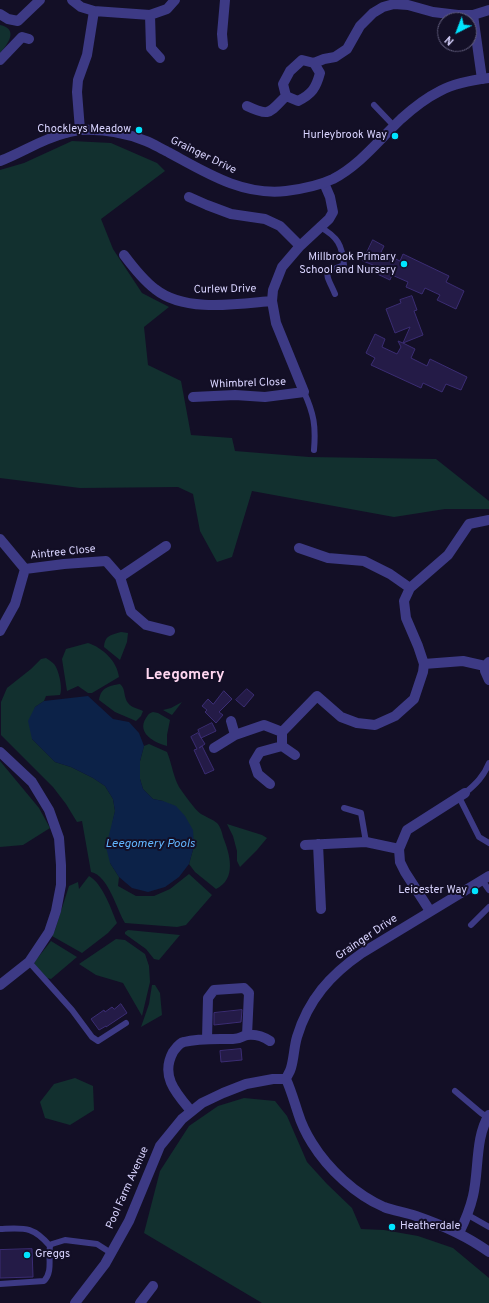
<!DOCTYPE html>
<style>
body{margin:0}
#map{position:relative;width:489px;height:1303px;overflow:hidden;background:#130f26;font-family:Overpass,sans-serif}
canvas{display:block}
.north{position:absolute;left:437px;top:12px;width:40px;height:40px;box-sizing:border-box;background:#130f26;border:1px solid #625e7d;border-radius:50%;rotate:222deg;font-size:11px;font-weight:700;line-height:16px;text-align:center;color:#d9d4ff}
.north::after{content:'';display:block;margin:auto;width:14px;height:18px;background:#00e5ff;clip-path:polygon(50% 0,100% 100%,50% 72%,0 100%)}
</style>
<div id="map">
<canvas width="489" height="1303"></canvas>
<div class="north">N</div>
</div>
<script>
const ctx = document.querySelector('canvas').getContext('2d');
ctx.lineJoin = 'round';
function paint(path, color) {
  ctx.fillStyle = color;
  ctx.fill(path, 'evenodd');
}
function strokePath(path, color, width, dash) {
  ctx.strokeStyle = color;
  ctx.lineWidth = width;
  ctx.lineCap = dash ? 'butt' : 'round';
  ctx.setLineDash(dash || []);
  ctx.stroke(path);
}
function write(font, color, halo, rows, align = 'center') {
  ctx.font = font + ' Overpass,sans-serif';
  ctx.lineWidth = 4;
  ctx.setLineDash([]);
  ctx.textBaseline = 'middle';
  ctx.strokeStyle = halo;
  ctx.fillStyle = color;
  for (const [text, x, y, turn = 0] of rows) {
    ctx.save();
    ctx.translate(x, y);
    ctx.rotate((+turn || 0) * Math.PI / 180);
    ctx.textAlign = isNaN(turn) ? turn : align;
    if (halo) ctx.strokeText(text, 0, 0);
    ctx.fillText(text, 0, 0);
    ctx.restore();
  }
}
const green = new Path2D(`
 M 0,25 C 19,29 8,44 0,53 Z
 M 72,141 L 111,143 L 157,163 L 165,171 L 101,219 L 113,249 L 142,293 L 169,307 L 144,327 L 148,365 L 181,381 L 191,435 L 232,438 L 235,451 L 309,457 L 436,459 L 489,501 L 489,509 L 445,509 L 394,517 L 252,491 L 232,557 L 217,562 L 200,531 L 193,494 L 178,487 L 80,488 L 0,478 L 0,170 L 24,163 Z
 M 121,632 L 128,633 L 127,642 L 120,660 L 104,647 C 105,635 111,635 121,632 Z
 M 88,643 C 103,648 117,661 119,677 L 92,693 L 88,693 L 78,686 L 67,691 L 62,659 L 66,649 Z
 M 46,658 C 49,660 52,662 54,664 C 59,670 63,689 60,695 L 46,696 L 44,701 L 35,707 L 32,739 L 55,762 L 71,767 L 93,778 L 105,786 L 113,799 L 115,811 L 112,825 L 110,863 L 119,877 L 118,886 L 136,896 L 154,896 L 170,889 L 189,874 L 212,895 L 186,925 L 177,927 L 125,923 C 117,910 108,875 91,872 L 82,821 L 77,822 L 66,804 L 53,787 L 1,735 L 1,702 L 7,688 L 31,669 L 41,659 Z
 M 120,684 C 126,689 123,696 128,703 C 132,708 137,708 143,711 L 141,716 L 136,721 L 115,712 L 99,700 C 101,687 109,686 120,684 Z
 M 182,702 L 172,715 L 163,710 L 171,708 Z
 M 153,712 L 158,713 L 170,720 L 167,735 L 167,746 C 155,743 136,733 146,718 C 148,715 149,713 153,712 Z
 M 149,744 L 167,752 C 172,764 173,776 179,787 C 184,794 194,809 201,814 C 206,817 212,819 217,823 C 220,826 222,832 223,837 C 230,854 237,879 216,889 L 195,872 L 189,864 L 194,846 L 163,801 L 153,799 L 143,789 L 140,779 L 140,761 L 144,746 Z
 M 0,761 L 39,808 L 50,828 L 23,845 L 0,847 Z
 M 227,824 L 262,835 L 267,838 L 257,850 L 240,867 L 237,861 L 237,851 L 233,836 Z
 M 89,876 C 103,884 111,909 117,923 L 108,933 L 82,953 L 52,936 L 55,930 L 69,886 L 78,882 L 79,889 Z
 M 128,930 L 180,935 L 159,960 L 154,959 L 146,949 L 125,934 L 125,932 Z
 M 116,939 L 125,940 L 145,954 L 149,966 L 150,982 L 142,1016 L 123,983 L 96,975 L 79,964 Z
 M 51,941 L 77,957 L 51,979 L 47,978 L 34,964 L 36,960 Z
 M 152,985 L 155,985 L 160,993 L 162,1015 L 141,1027 L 149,1004 Z
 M 75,1078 L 93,1086 L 94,1110 L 70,1125 L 45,1118 L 40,1102 L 54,1084 Z
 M 244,1098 L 275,1101 L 287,1116 L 307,1162 L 327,1184 L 352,1208 L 361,1229 L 384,1230 L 418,1236 L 453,1248 L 489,1278 L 489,1303 L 262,1303 L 144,1233 L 160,1171 L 189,1126 L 218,1106 Z`);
const water = new Path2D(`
 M 88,696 L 113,719 L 129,722 L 139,733 L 144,746 L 140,761 L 140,779 L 143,789 L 153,799 L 163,801 L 176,806 L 185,816 L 193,830 L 194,846 L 189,864 L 179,877 L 165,887 L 148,892 L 132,888 L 119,877 L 110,863 L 106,847 L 115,811 L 113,799 L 105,786 L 93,778 L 71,767 L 55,762 L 32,739 L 28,721 L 35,707 L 44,701 Z`);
const building = new Path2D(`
 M 373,240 L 384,246 L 381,252 L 400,261 L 403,254 L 449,276 L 446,282 L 464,291 L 456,309 L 437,300 L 440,295 L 425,288 L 422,294 L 406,287 L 408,282 L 392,275 L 390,280 L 371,271 L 373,265 L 363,261 Z
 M 412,296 L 417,310 L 414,311 L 423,335 L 403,343 L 415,349 L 411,358 L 427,366 L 430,359 L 467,377 L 461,390 L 446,384 L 442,392 L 423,383 L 421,388 L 371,365 L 375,358 L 366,353 L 375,334 L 385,339 L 382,347 L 397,354 L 401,347 L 398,341 L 403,343 L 410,327 L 395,333 L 386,309 L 401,303 L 400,300 Z
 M 247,689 L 254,695 L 244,707 L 236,700 Z
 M 224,691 L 232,699 L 219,712 L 223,715 L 216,723 L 205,712 L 207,710 L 202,706 L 208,699 L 213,704 Z
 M 212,723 L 216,731 L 201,738 L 198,730 Z
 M 198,733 L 205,744 L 199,748 L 202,746 L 214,770 L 205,774 L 194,750 L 197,749 L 191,737 Z
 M 121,1004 L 127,1013 L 106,1027 L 106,1026 L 99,1030 L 91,1019 L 104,1010 L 105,1012 L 112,1007 L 114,1009 Z
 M 242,1010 L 241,1022 L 214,1025 L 214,1013 Z
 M 241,1049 L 242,1060 L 221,1062 L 220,1051 Z
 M 32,1249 L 33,1277 L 0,1278 L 0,1250 Z`);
const service = new Path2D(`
 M 374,105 L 394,126
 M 320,227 C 338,237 342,245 344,265 C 321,273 326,273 335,294
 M 304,392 C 314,414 316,426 314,450
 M 465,793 C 476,784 484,776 489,763
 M 459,797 L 479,837 L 489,843
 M 344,808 L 361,813 L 366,842
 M 482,880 L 489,890
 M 471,925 L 489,907
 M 29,962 L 72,1010 L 92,1037 L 98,1041 L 126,1023
 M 455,1091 L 481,1113 L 487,1117
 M 468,1215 L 489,1227
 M 0,1229 C 25,1228 33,1226 50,1246
 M 0,1284 L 44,1281 C 53,1272 48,1258 50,1246 L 52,1244 L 65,1240 L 97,1244 L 111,1253`);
const minor = new Path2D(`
 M 72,0 L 81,7 L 94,11 L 150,15 L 167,9 L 175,0
 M 0,14 L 8,19 L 18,21 L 40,0
 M 150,15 L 151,48 L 160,58
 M 473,15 L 482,79
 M 223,45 L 222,34 L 225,0
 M 0,60 L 22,37 L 29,39
 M 314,63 L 320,73 C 316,88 312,94 298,101 L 286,96 L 283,84 L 290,71 L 302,60 L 314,63 L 324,59 L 335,57 L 347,49 L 360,26 L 373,13 L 383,7 L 394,4 L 408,5 L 433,12 L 458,15 L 473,15 L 489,10
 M 247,106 C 270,117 269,113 286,96
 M 80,130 L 77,92 L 78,80 L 87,55 L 94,11
 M 189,197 L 207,205 L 231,214 L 265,219 L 280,226 L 300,246
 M 124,255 C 133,267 143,280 155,289 C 185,313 237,304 272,301
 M 193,397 L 235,395 L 265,397 L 304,392 L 276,323 L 272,301 L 273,290 L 282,267 L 300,246 L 329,219 L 333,212 L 330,197 L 324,183
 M 0,539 L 25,569 L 64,564 L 106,561 L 120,577 L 131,612 L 146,625 L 170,631
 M 299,548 L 328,558 L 364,561 L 390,574 L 410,588
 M 120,577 L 166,546
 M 0,631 L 15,604 L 25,569
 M 489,662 L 485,666 L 485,671 L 489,680
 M 424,664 L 463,661 L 485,666
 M 231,721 L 235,735
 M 282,746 L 295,755
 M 214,748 L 235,735 L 264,725 L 282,732 L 317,696 L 341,717 L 357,723 L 375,725 L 395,716 L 414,699 L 423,672 L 424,664 L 418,646 L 406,618 L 404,601 L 410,588 L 448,555 L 469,524 L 489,520
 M 270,784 L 258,774 L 254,762 L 260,752 L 282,746 L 282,732
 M 318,844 L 321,909
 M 305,845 L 366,842 L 399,849
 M 430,911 L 405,872 L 400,862 L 399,849 L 407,830 L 465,793
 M 207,1039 L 208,998 L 214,990 L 244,988 L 249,993 L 247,1035
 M 191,1111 C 176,1093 160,1076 173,1052 C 176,1048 179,1043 184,1042 C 199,1038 218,1039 233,1039 C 242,1039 241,1036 247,1035 C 255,1034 264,1037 270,1041
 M 459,1233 C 465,1221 470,1209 473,1196 C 479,1171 475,1137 489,1115
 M 140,1303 L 153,1286`);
const tertiary = new Path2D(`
 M 0,161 C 23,152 42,139 66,133 C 71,132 76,130 81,130 C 102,129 126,133 146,141 C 154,144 161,149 168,152 C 205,172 242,196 286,191 C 302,189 318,186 333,179 C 360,165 379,140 401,119 C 412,109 426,98 440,91 C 455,83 472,80 489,78
 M 0,752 L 32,782 L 49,810 L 59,838 L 61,865 L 61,885 L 56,911 L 49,932 L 29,962 L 0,985
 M 489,876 L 362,953 C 330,975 308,1000 297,1037 C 294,1047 294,1058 291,1068 C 290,1072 287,1076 286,1079 C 291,1090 294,1101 298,1113 C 301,1123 307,1135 312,1143 C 328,1169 356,1195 384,1207 C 394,1211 405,1212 416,1216 C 442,1225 467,1236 489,1252
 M 75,1303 L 105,1264 L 129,1221 L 160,1146 L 182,1119 L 202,1103 L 223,1093 L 246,1084 L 273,1079 L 286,1079`);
const markers = [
 [139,130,4,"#00e5ff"],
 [395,136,4,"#00e5ff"],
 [404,264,4,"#00e5ff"],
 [475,891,4,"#00e5ff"],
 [392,1227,4,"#00e5ff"],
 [27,1255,4,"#00e5ff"]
];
const poiNames = [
 ["Chockleys Meadow",131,130],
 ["Hurleybrook Way",387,136],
 ["Millbrook Primary",396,258],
 ["School and Nursery",396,271],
 ["Leicester Way",467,891],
 ["Heatherdale",400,1227,"left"],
 ["Greggs",35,1255,"left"]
];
const streetNames = [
 ["Grainger Drive",203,156,26],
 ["Curlew Drive",225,290,-1],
 ["Whimbrel Close",248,384,-2],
 ["Aintree Close",63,553,-6],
 ["Grainger Drive",367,938,-34],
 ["Pool Farm Avenue",128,1188,-66]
];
const waterNames = [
 ["Leegomery Pools",150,845]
];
const districtNames = [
 ["Leegomery",185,676]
];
paint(green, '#12302f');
paint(water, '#0c2248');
paint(building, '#241b47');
strokePath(building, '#3b2d73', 1);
strokePath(service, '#3d3a85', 6);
strokePath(minor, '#3d3a85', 10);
strokePath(tertiary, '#3d3a85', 10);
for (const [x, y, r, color] of markers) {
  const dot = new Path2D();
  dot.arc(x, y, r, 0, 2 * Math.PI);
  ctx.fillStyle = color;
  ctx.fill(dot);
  strokePath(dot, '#130f26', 1.5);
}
write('11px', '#d9d4ff', '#130f26', poiNames, 'right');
write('11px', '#d9d4ff', '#130f26', streetNames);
write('italic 12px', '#62b6ff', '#130f26', waterNames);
write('bold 15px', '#ffd6f0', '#130f26', districtNames);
</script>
